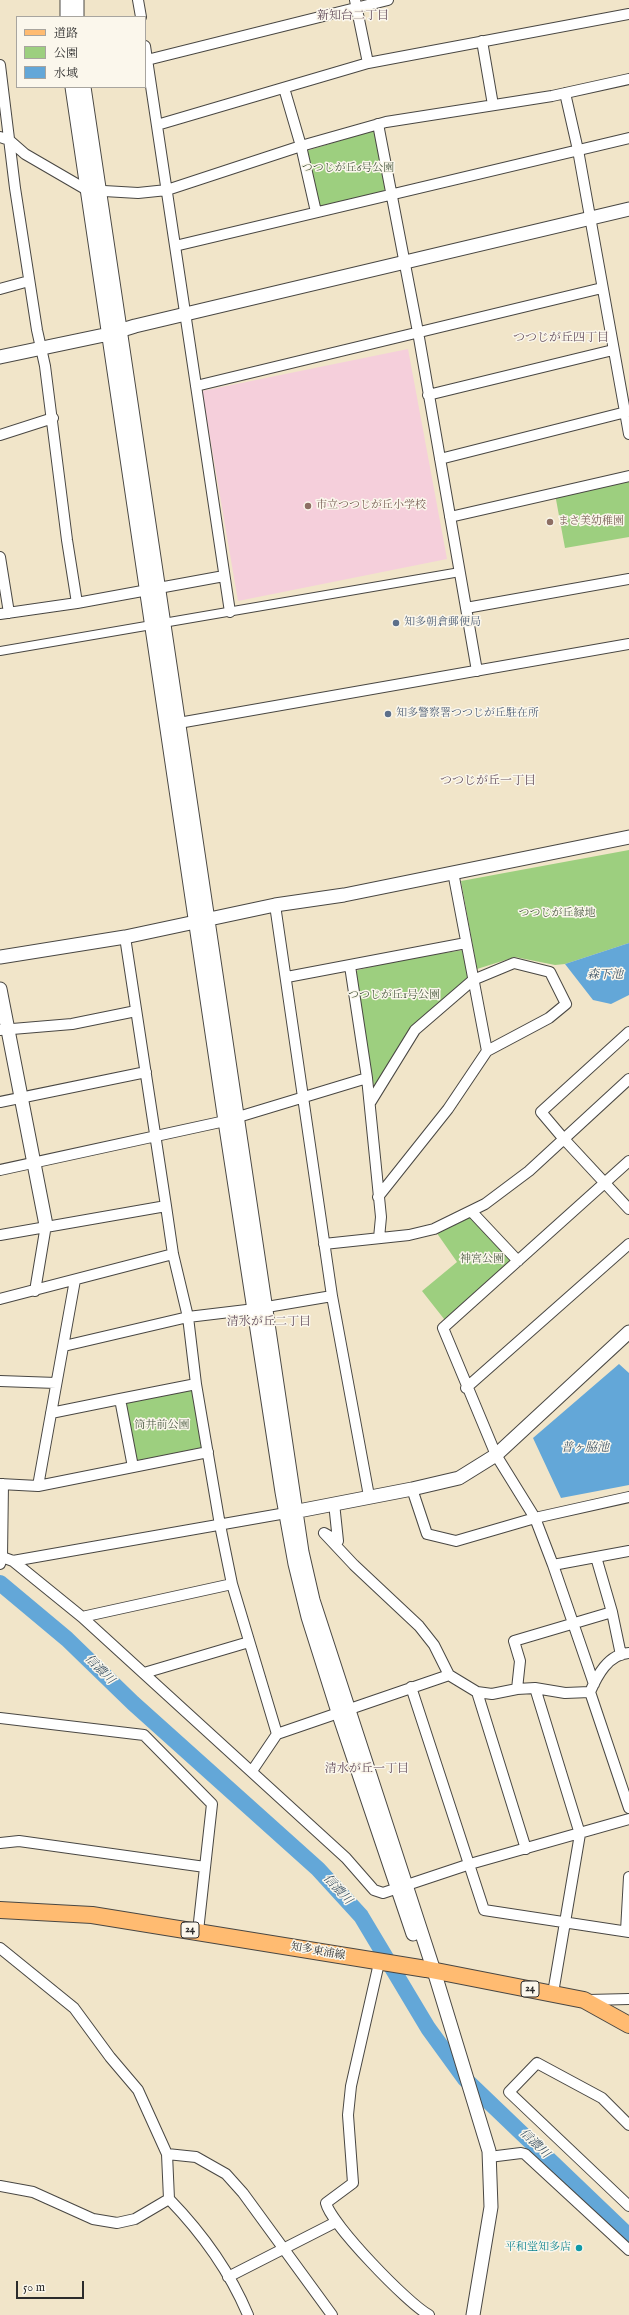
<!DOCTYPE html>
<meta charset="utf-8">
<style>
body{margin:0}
#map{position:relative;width:629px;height:2315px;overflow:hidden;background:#f1e5c9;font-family:"IM FELL English","Noto Serif JP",serif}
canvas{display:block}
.legend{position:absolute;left:16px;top:16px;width:130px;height:72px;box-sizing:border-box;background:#fbf7ec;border:1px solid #a8a59f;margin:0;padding:5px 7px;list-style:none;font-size:12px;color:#2b2b2b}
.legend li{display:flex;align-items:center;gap:8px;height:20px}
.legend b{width:20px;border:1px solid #a8a59f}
.scale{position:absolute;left:16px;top:2281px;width:68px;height:18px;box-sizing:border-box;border:2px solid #2b2b2b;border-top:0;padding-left:5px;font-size:12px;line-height:14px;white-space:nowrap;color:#2b2b2b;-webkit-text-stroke:3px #fbf7ec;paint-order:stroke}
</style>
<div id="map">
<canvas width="629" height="2315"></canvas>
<ul class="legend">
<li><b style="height:5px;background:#ffbb71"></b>道路</li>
<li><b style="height:11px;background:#9dcf7f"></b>公園</li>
<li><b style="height:11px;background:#63a7d8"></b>水域</li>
</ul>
<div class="scale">50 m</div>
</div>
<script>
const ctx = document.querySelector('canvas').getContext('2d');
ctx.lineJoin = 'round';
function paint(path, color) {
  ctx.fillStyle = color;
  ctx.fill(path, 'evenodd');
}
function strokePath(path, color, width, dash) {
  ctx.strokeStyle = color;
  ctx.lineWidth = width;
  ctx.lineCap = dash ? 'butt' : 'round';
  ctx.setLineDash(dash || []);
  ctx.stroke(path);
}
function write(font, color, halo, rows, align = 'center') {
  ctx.font = font + ' "IM FELL English","Noto Serif JP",serif';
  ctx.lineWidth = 3;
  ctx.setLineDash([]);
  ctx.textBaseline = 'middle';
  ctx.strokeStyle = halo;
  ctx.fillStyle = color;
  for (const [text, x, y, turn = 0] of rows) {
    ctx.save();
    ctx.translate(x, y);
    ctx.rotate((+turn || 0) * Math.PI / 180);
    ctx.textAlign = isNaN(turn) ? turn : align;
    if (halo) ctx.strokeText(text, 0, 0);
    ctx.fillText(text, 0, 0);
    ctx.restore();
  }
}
const built = new Path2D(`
 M 408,349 L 447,559 L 238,601 L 202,391 Z`);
const green = new Path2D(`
 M 372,131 L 376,134 L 385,189 L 383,192 L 319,207 L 306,151 Z
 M 629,479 L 629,537 L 565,548 L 555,494 Z
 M 629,850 L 629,943 L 565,964 L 555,965 L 515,957 L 477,969 L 461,881 Z
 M 464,950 L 470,976 L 412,1027 L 374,1087 L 355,972 L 358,970 L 404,959 Z
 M 471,1211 L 518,1261 L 448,1324 L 422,1291 L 457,1262 L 434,1229 Z
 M 196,1384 L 208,1452 L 133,1467 L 120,1399 Z`);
const water = new Path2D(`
 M 629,943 L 629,995 L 611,1004 L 593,1000 L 565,964 Z
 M 619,1364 L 629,1373 L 629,1485 L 561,1498 L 533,1438 Z`);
const river = new Path2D(`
 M 0,1583 L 67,1639 L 133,1703 L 318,1869 L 361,1916 L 428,2028 L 465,2079 L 629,2236`);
const pedestrian = new Path2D(`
 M 0,651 L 460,572`);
const minor = new Path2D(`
 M 138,0 L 141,17
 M 355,0 L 368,63
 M 482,41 L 493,105
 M 145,46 L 230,612
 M 147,60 L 388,0
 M 0,65 L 15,188 L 37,330 L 45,366 L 67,540 L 77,603
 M 284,88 L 301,146 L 316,212
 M 565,93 L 578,150 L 629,434
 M 378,124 L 418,332 L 477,671
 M 157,125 L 368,63 L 629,14
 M 0,137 L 9,140 L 25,154 L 87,190 L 138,193 L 167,190 L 301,146 L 386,122 L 552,96 L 629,79
 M 175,246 L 629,138
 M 0,289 L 29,281
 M 196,386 L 602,288
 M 428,395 L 613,350
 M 0,435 L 53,418
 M 440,459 L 626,412
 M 450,517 L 629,476
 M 0,557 L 9,613
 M 466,608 L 629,579
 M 0,614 L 77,603 L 224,576
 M 173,724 L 629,644
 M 453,872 L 487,1051
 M 275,905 L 332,1296 L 369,1496
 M 125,937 L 166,1206 L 173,1254 L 188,1317 L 196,1384 L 220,1525 L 232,1584 L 277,1734
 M 350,966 L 367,1078 L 381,1217 L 379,1238
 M 287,977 L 466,943
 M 0,1030 L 72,1024 L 136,1011
 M 629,1032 L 541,1112 L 563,1138 L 629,1209
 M 0,1102 L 146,1072
 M 370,1103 L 415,1030 L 473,980 L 514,963 L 550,972 L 566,1004 L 549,1018 L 487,1051 L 448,1109 L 378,1197
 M 629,1161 L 443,1328 L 496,1455 L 535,1518 L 553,1565 L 629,1551
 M 0,1170 L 225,1121 L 367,1078
 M 471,1211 L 518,1261
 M 0,1235 L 166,1206
 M 324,1244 L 409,1235 L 434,1229 L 485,1204 L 529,1171 L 629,1079
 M 35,1291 L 46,1225
 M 0,1299 L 173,1254
 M 64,1346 L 188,1317 L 255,1309 L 332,1296
 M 0,1381 L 56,1383
 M 466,1388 L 629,1244
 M 51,1413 L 120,1399
 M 133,1467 L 120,1399 L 196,1384
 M 0,1484 L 38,1486 L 208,1452
 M 38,1486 L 75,1280
 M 412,1489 L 427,1534 L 456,1541 L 535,1518 L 629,1497
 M 334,1503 L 338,1541 L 324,1533 L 354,1565 L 419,1626 L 434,1645 L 449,1675 L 477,1692 L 492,1694 L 517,1689 L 535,1688 L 565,1693 L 590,1692
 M 2,1557 L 13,1561 L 82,1617 L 346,1858 L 374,1890 L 383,1893 L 470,1864 L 629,1819
 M 596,1557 L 612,1612
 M 13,1561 L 286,1513
 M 552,1562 L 594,1684
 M 0,1564 L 2,1557 L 3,1484
 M 82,1617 L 232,1584
 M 629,1653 C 608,1654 597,1676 590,1692 L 629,1808
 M 144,1673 L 249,1642
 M 411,1687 L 484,1910 L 629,1932
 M 535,1688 L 580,1834 L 553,1993
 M 517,1689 L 520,1661 L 514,1641 L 612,1612 L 621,1655
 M 477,1692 L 526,1849
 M 0,1718 L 144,1735 L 212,1804 L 198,1931
 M 252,1771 L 277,1734 L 449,1675
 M 0,1843 L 19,1841 L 205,1867
 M 626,1931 L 629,1877
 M 0,1948 L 74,2008 L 110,2057 L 138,2090 L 167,2154 L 169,2199 C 201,2232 230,2272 248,2315
 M 379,1963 L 351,2086 L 348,2115 L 353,2183 L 326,2203 C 331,2224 408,2304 429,2315
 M 588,2000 L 629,1999
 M 629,2125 L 602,2098 L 537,2063 L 509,2092 L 629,2206
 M 167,2154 L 196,2157 L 226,2174 L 243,2193 L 332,2315
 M 489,2157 L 521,2153 L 525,2154 L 629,2250
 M 0,2186 L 33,2192 L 93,2219 L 117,2223 L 135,2219 L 169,2199
 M 228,2277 L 336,2222`);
const tertiary = new Path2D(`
 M 67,0 L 67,17
 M 77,17 L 77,0
 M 72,87 L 225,1121 L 282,1492 L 295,1564 L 308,1617 L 338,1712 L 413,1934
 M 84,87 L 302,1552 L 313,1600 L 434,1971 L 489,2151 L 491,2207 L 473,2315
 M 0,357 L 109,334 L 135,326 L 629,209
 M 0,957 L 125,937 L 275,905 L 344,895 L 629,837
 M 0,989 L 46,1225
 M 288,1513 L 412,1489 L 459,1478 L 496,1455 L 629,1332`);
const primary = new Path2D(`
 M 0,1910 L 92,1915 L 426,1969 L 584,2000 L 629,2025`);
const markers = [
 [308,506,4,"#8d6e63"],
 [550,522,4,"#8d6e63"],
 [396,623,4,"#5c6f8a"],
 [388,714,4,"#5c6f8a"],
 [579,2248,4,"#0f9aa8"]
];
const shields = [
 [190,1930,18],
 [530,1989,18]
];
const shieldNames = [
 ["24",190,1930],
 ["24",530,1989]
];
const parkNames = [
 ["つつじが丘6号公園",348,169],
 ["つつじが丘緑地",557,914],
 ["つつじが丘1号公園",394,996],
 ["神宮公園",482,1260],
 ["筒井前公園",162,1426]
];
const educationNames = [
 ["市立つつじが丘小学校",316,506],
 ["まさ美幼稚園",558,522]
];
const serviceNames = [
 ["知多朝倉郵便局",404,623],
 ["知多警察署つつじが丘駐在所",396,714]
];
const streetNames = [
 ["知多東浦線",318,1952,10]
];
const cultureNames = [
 ["平和堂知多店",571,2248]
];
const neighbourhoodNames = [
 ["新知台二丁目",353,17],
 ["つつじが丘四丁目",561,339],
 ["つつじが丘一丁目",488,782],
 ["清水が丘二丁目",269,1323],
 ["清水が丘一丁目",367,1770]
];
const waterNames = [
 ["森下池",605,976],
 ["普ヶ脇池",585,1449],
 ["信濃川",99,1670,45],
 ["信濃川",337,1890,47],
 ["信濃川",534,2144,44]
];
paint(built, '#f5cfdb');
paint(green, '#9dcf7f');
paint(water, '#63a7d8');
strokePath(river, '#63a7d8', 16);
strokePath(pedestrian, '#494743', 10);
strokePath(minor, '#494743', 12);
strokePath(tertiary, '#494743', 15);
strokePath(primary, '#494743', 18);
strokePath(pedestrian, '#fff', 8);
strokePath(minor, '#fff', 10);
strokePath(tertiary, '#fff', 13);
strokePath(primary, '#ffbb71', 16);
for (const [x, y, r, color] of markers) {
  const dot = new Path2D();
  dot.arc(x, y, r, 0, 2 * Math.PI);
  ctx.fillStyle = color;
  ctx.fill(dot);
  strokePath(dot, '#fbf7ec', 1.5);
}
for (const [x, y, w] of shields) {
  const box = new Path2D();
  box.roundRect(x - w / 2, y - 8, w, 16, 3);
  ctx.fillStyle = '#fbf7ec';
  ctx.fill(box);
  strokePath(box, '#2b2b2b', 1);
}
write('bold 10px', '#2b2b2b', null, shieldNames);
write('11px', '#4d5c44', '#fbf7ec', parkNames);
write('11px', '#785e54', '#fbf7ec', educationNames, 'left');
write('11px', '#4e5e75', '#fbf7ec', serviceNames, 'left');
write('11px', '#2b2b2b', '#fbf7ec', streetNames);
write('11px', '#0d838f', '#fbf7ec', cultureNames, 'right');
write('12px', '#654f5e', '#fbf7ec', neighbourhoodNames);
write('italic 12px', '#3f5668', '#fbf7ec', waterNames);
</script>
